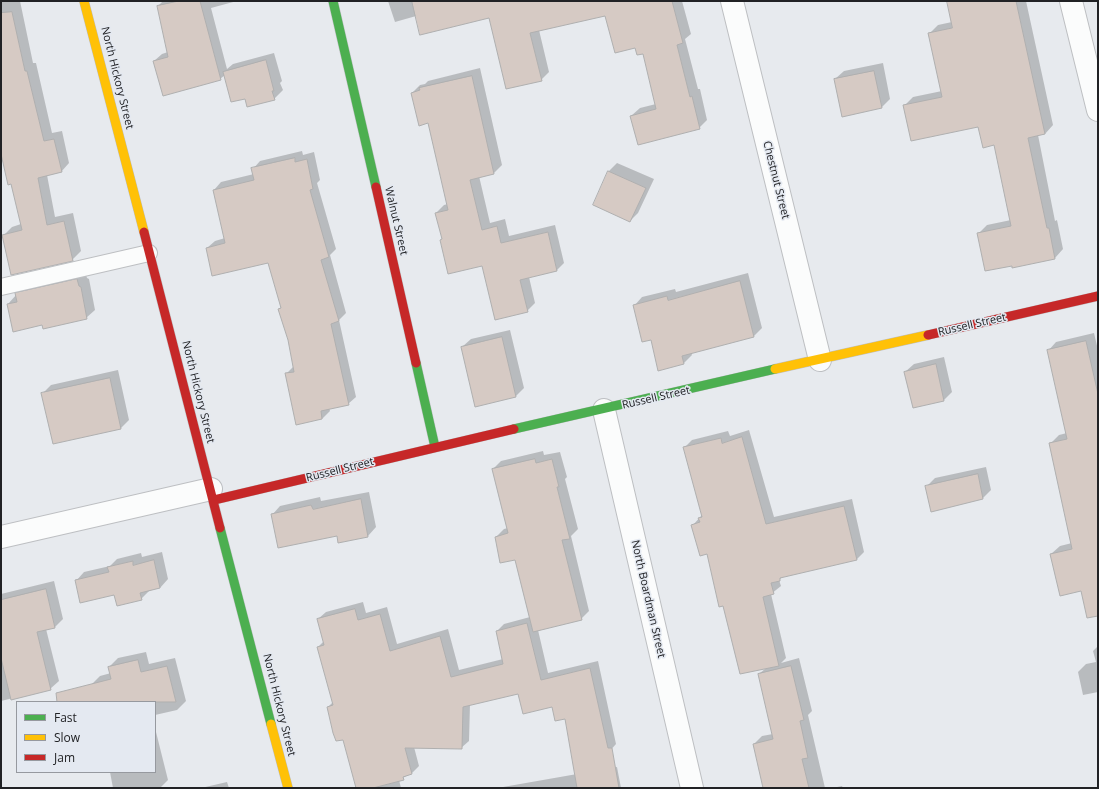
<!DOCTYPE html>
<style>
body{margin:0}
#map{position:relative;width:1099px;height:789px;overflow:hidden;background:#e7eaee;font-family:"Open Sans",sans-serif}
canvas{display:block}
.frame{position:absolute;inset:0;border:2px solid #212225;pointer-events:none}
.legend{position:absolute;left:16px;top:701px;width:140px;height:72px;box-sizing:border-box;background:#e4e9f1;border:1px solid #96999f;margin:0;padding:5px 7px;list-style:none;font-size:12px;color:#212225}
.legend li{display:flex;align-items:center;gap:8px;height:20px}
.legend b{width:20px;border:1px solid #96999f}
</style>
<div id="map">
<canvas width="1099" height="789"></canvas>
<div class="frame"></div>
<ul class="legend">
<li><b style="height:5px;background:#4caf50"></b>Fast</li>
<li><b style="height:5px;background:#ffc107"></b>Slow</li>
<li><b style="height:5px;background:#c62828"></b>Jam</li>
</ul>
</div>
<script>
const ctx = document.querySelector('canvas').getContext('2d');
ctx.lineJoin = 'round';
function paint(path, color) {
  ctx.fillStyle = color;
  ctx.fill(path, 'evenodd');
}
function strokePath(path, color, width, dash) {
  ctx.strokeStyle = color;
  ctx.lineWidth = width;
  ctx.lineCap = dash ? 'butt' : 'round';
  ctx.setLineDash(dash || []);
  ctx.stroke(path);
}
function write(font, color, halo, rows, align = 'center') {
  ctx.font = font + ' "Open Sans",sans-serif';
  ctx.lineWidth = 3;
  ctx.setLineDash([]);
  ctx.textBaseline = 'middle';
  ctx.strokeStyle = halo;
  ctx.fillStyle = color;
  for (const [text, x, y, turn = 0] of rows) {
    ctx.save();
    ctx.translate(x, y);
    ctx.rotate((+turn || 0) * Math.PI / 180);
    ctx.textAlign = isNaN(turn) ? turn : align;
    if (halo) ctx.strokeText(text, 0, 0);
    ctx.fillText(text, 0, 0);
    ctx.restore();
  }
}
const shadow = new Path2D(`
 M 1,1 L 20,1 L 33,63 L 36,63 L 52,133 L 62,131 L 69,163 L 61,172 L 47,175 L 55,217 L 73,213 L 81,251 L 72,260 L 4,235 L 12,227 L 21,224 L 12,183 L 1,150 Z
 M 163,1 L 237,1 L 211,8 L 227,69 L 233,64 L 274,53 L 282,81 L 280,83 L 283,90 L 274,99 L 246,97 L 225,75 L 220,79 L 154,61 L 162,54 L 168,52 L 158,6 Z
 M 388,1 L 469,1 L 395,22 Z
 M 486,1 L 682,1 L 691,34 L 685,39 L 698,89 L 700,89 L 707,120 L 699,128 L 631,116 L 640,108 L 656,104 L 644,52 L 635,46 L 606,15 L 539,30 L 549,72 L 541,80 Z
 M 948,1 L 1026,1 L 1053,125 L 1045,134 L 1038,135 L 1055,221 L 1057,220 L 1063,249 L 1055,258 L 978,234 L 987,225 L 1011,220 L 995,144 L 979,126 L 904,106 L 913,97 L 942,91 L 930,33 L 938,25 L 952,22 Z
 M 883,63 L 890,99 L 882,107 L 843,116 L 835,79 L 844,71 Z
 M 480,68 L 502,165 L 494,173 L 479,176 L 490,223 L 505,219 L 509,236 L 555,225 L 564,263 L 556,271 L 529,277 L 535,303 L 527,311 L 483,265 L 441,240 L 443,238 L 436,213 L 444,205 L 448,204 L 429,122 L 412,93 L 420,85 L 425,84 L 428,81 Z
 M 302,151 L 303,155 L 314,152 L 320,180 L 317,183 L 336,249 L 330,255 L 346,313 L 339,320 L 356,397 L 348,404 L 329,408 L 330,411 L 322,419 L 297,423 L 286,374 L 294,366 L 289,340 L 279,309 L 282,307 L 269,262 L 207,248 L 215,241 L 225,238 L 214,190 L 221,182 L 254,174 L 253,169 L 260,161 Z
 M 617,163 L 654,179 L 638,213 L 630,221 L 594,205 L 609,171 Z
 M 85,272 L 87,278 L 89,279 L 95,310 L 86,318 L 43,324 L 8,304 L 25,285 Z
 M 748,273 L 762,328 L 754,336 L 691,352 L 692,355 L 684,363 L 652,339 L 634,306 L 642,297 L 675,289 L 676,292 Z
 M 510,330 L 524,388 L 516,396 L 462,347 L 471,339 Z
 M 1094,333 L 1098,350 L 1098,586 L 1051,554 L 1060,546 L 1072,543 L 1050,444 L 1059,435 L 1067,433 L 1048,351 L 1056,342 Z
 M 944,357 L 952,392 L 944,400 L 905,372 L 914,364 Z
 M 118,370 L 129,420 L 121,428 L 42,394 L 51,385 Z
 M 749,430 L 774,517 L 852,499 L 864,552 L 857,559 L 783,576 L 779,580 L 781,586 L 771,594 L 786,658 L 781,663 L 799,658 L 812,711 L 808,715 L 825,788 L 764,788 L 754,744 L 762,736 L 773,734 L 759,674 L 766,668 L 724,605 L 708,553 L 693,525 L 702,515 L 684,448 L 692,440 L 728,431 L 730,436 Z
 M 543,451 L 544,455 L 560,452 L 567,477 L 565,479 L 578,529 L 571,536 L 589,611 L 581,619 L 538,630 L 548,673 L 598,661 L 616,744 L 609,752 L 552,706 L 519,692 L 470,704 L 469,741 L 461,748 L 414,747 L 419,766 L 412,773 L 399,780 L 401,788 L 357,788 L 344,738 L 328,707 L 333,702 L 318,647 L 324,641 L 318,619 L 326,612 L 363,602 L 366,613 L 387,607 L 397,644 L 448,629 L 459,670 L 503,659 L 497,631 L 504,624 L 530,617 L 516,559 L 496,537 L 504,529 L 508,528 L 493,469 L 501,461 Z
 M 986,467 L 991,490 L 983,498 L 932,510 L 926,487 L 935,478 Z
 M 369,492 L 376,527 L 368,536 L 339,542 L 338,535 L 272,515 L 280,506 L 320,497 L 321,501 Z
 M 162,552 L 168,579 L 160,588 L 150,590 L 141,599 L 115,594 L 76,581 L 84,572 L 110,566 L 117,559 L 141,553 L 142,557 Z
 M 54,581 L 63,619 L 55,627 L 46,629 L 59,681 L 50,689 L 1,701 L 1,594 Z
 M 1098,646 L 1098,692 L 1083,695 L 1078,672 L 1086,664 L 1096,662 L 1093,651 Z
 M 146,652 L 149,664 L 175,658 L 186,701 L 177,710 L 155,715 L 155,702 L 96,702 L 92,684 L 100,676 L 111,673 L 109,667 L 118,658 Z
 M 155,728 L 168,780 L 160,788 L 113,788 L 110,772 L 155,772 Z
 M 617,767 L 621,788 L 501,788 L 503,787 Z
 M 227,782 L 229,788 L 201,788 Z
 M 842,786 L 843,788 L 832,788 Z`);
const building = new Path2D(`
 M 179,1 L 200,1 L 221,80 L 163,96 L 153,61 L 168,57 L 157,6 Z
 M 412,1 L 672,1 L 683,43 L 677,45 L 690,97 L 692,96 L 700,129 L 638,145 L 630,116 L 656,109 L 643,54 L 637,55 L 635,48 L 615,53 L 605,16 L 530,33 L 542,81 L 506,89 L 489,18 L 420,35 Z
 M 947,1 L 1016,1 L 1045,134 L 1028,138 L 1047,228 L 1049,228 L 1055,259 L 1012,268 L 1012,266 L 985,271 L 977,233 L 1011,226 L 994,145 L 983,148 L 978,127 L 911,141 L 903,105 L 942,97 L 928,33 L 952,28 Z
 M 12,12 L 25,71 L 27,71 L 44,141 L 54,139 L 62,172 L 38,178 L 47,225 L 64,221 L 73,261 L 11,275 L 2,235 L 22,230 L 11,184 L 8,185 L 1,154 L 1,13 Z
 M 266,60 L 274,91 L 272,91 L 275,100 L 247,107 L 245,99 L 231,102 L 223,72 Z
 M 874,71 L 882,108 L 842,117 L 834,79 Z
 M 472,76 L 494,174 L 470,180 L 482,230 L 497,226 L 501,243 L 548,232 L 557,271 L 520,280 L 528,312 L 495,320 L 482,266 L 448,274 L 440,240 L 442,239 L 435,213 L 448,210 L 428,123 L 419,126 L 411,93 L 420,90 L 419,88 Z
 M 295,158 L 295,162 L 307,159 L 313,189 L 310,190 L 329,257 L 321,260 L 339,321 L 331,324 L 349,405 L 321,411 L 322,419 L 296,425 L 285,373 L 294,372 L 288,340 L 278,309 L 281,308 L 268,263 L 212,276 L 206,248 L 225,243 L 213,190 L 254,180 L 251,168 Z
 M 608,171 L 646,188 L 630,222 L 593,205 Z
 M 77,279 L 79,286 L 81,287 L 87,319 L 43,329 L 42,325 L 13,332 L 7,304 L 17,302 L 15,293 Z
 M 740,281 L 754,337 L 682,356 L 684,364 L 658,371 L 651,340 L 642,342 L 633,305 L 667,296 L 668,300 Z
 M 502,337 L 516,397 L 475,407 L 461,347 Z
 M 1086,341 L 1098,394 L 1098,616 L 1087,618 L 1081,591 L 1060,596 L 1050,554 L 1072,549 L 1049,443 L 1067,439 L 1047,350 Z
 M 936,364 L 944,401 L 913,408 L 904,372 Z
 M 110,378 L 121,429 L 53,444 L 41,393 Z
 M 742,437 L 766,524 L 844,506 L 857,560 L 780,578 L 780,581 L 771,583 L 774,594 L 763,597 L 779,666 L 740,674 L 723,606 L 719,607 L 707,554 L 700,556 L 691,525 L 700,522 L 698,518 L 702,517 L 683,447 L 721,438 L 722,443 Z
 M 535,459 L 536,463 L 552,459 L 559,487 L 557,487 L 570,539 L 562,540 L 582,620 L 533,632 L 515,560 L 500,563 L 495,537 L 508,533 L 492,469 Z
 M 978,474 L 983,499 L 931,512 L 925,486 Z
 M 361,499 L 368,537 L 338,543 L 337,536 L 278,548 L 271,514 L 311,505 L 313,509 Z
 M 154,560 L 160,588 L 140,593 L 142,600 L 117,606 L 114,595 L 80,603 L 75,580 L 109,572 L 107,567 L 133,561 L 133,565 Z
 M 46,589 L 55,628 L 37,632 L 51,690 L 11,700 L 1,658 L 1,600 Z
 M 355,609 L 358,620 L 380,614 L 390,651 L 440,636 L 451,677 L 503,664 L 496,631 L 527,623 L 541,680 L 590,668 L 608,748 L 612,748 L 619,788 L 577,788 L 565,719 L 555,721 L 552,707 L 523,714 L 518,694 L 463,707 L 462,749 L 405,748 L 412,774 L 403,777 L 404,780 L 373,788 L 356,788 L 343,740 L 336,741 L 333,733 L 327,707 L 333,705 L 317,647 L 324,645 L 317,619 Z
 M 138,660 L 141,672 L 167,666 L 176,702 L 57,702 L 56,693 L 111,679 L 108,667 Z
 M 791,666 L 804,720 L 800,721 L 808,758 L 802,759 L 809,788 L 763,788 L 753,744 L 773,739 L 758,674 Z`);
const lane = new Path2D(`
 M 1,287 L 149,253`);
const street = new Path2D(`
 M 732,1 L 820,360
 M 1071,1 L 1098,110
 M 604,410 L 692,788
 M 1,537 L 211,489`);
const fast = new Path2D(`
 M 333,1 L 376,187
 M 416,363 L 435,447
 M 514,429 L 775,369
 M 220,528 L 271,724`);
const slow = new Path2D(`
 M 84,1 L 144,232
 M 775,369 L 928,335
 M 271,724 L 288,788`);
const jam = new Path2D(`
 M 376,187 L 416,363
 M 144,232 L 220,528
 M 928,335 L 1098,296
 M 214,500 L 514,429`);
const streetNames = [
 ["North Hickory Street",117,78,76],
 ["Chestnut Street",776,180,76],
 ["Walnut Street",396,221,77],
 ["Russell Street",972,325,-13],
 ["North Hickory Street",198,392,76],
 ["Russell Street",656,398,-13],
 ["Russell Street",340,470,-14],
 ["North Boardman Street",648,599,77],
 ["North Hickory Street",279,705,76]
];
paint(shadow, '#0003');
paint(building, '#d6cac4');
strokePath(building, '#afafaf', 1);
strokePath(lane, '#bdbfc2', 18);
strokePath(street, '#bdbfc2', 24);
strokePath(fast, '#bdbfc2', 10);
strokePath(slow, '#bdbfc2', 10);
strokePath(jam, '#bdbfc2', 10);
strokePath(lane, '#fbfcfc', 16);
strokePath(street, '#fbfcfc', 22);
strokePath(fast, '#4caf50', 9);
strokePath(slow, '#ffc107', 9);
strokePath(jam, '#c62828', 9);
write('11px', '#212225', '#e4e9f1', streetNames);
</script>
